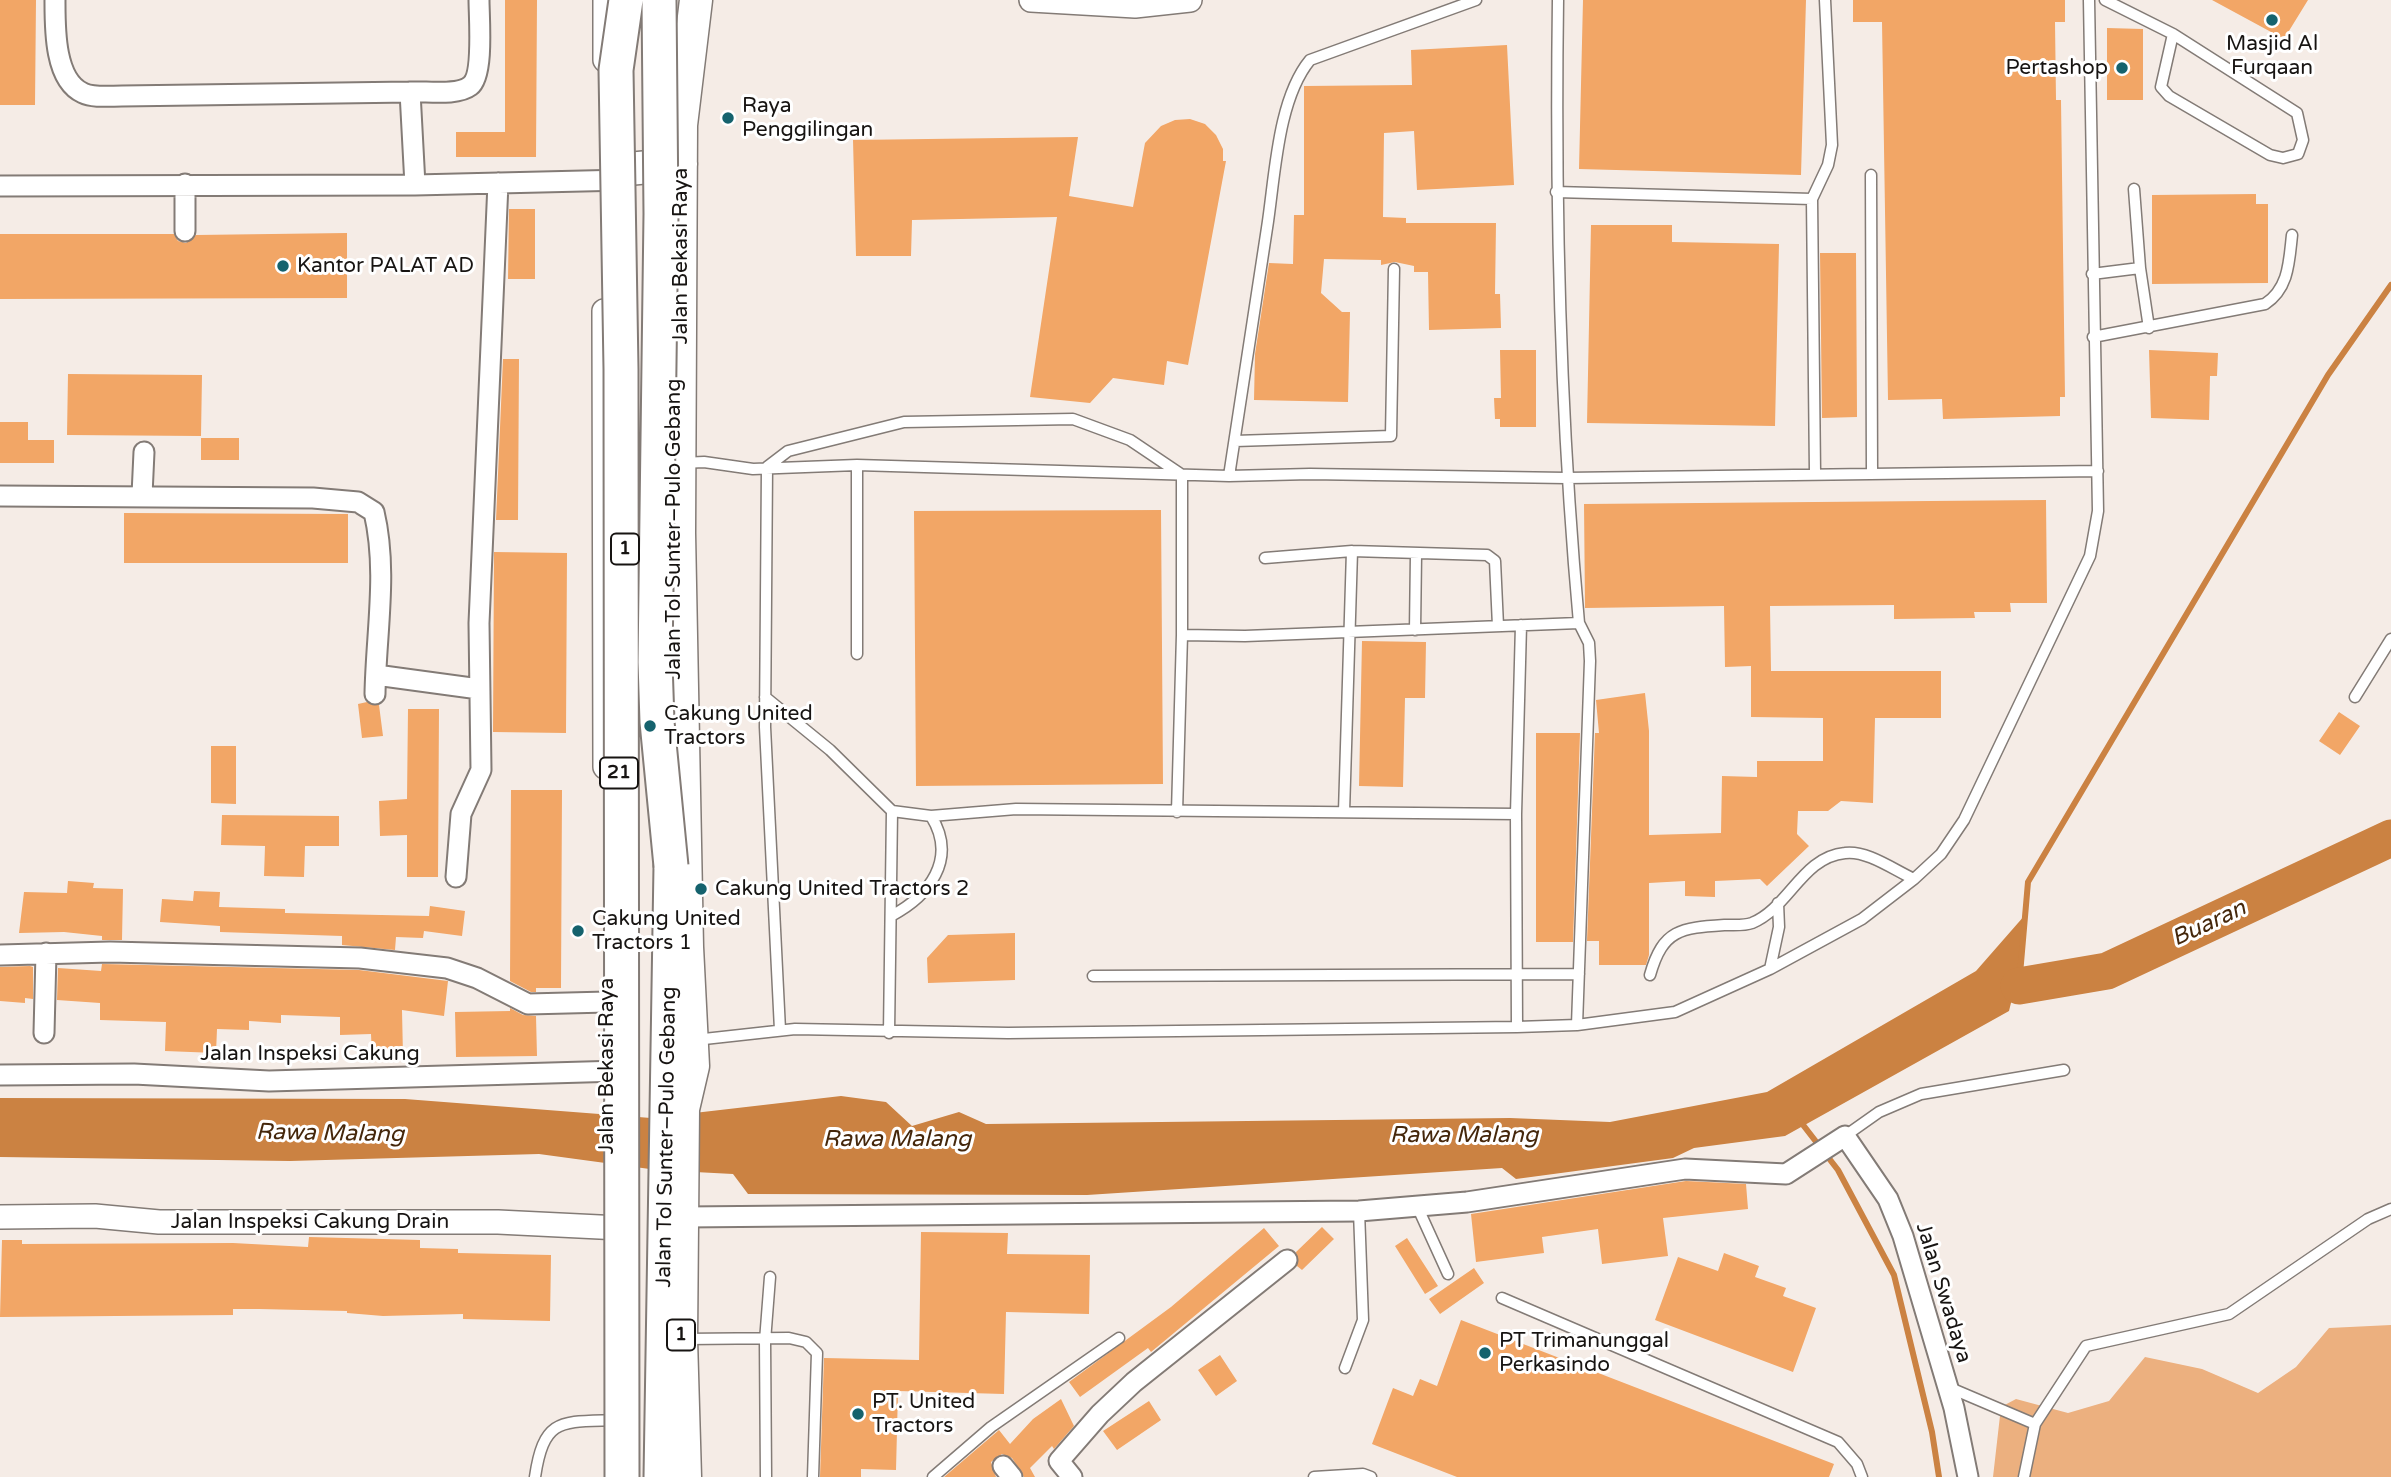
<!DOCTYPE html>
<meta charset="utf-8">
<style>
body{margin:0}
canvas{display:block;background:#f5ece6}
</style>
<canvas width="2391" height="1477"></canvas>
<script>
const ctx = document.querySelector('canvas').getContext('2d');
ctx.lineJoin = 'round';
function paint(path, color) {
  ctx.fillStyle = color;
  ctx.fill(path, 'evenodd');
}
function strokePath(path, color, width, dash) {
  ctx.strokeStyle = color;
  ctx.lineWidth = width;
  ctx.lineCap = dash ? 'butt' : 'round';
  ctx.setLineDash(dash || []);
  ctx.stroke(path);
}
function write(font, color, halo, rows, align = 'center') {
  ctx.font = font + ' "Varela Round",sans-serif';
  ctx.lineWidth = 6;
  ctx.setLineDash([]);
  ctx.textBaseline = 'middle';
  ctx.strokeStyle = halo;
  ctx.fillStyle = color;
  for (const [text, x, y, turn = 0] of rows) {
    ctx.save();
    ctx.translate(x, y);
    ctx.rotate((+turn || 0) * Math.PI / 180);
    ctx.textAlign = isNaN(turn) ? turn : align;
    if (halo) ctx.strokeText(text, 0, 0);
    ctx.fillText(text, 0, 0);
    ctx.restore();
  }
}
const green = new Path2D(`
 M 2391,1325 L 2391,1477 L 1993,1477 L 2001,1407 L 2016,1399 L 2068,1413 L 2109,1401 L 2145,1357 L 2202,1369 L 2258,1393 L 2296,1367 L 2329,1328 Z`);
const water = new Path2D(`
 M 2025,915 L 2021,962 L 2009,1011 L 1785,1136 L 1694,1148 L 1673,1158 L 1516,1179 L 1502,1168 L 1087,1195 L 748,1194 L 733,1174 L 657,1170 L 539,1154 L 290,1161 L 0,1157 L 0,1098 L 405,1099 L 651,1118 L 841,1096 L 886,1102 L 912,1126 L 959,1112 L 986,1124 L 1510,1118 L 1610,1122 L 1767,1092 L 1976,971 Z`);
const stream = new Path2D(`
 M 2007,993 L 2019,986 L 2028,882 L 2328,375 L 2391,285
 M 1800,1121 L 1838,1170 L 1894,1275 L 1932,1432 L 1939,1477`);
const river = new Path2D(`
 M 2019,986 L 2107,971 L 2391,838`);
const building = new Path2D(`
 M 0,0 L 36,0 L 35,105 L 0,105 Z
 M 505,0 L 537,0 L 536,157 L 456,157 L 456,132 L 505,132 Z
 M 1583,0 L 1806,0 L 1801,175 L 1579,169 Z
 M 1853,0 L 2065,0 L 2065,22 L 2055,22 L 2056,100 L 2061,100 L 2065,397 L 2060,397 L 2060,416 L 1943,419 L 1942,399 L 1888,400 L 1882,22 L 1853,22 Z
 M 2212,0 L 2308,0 L 2284,39 Z
 M 2107,28 L 2143,29 L 2143,100 L 2107,100 Z
 M 1507,45 L 1514,185 L 1417,190 L 1414,131 L 1384,133 L 1383,217 L 1406,218 L 1406,223 L 1496,223 L 1495,294 L 1500,294 L 1501,328 L 1429,330 L 1428,272 L 1414,272 L 1414,266 L 1395,262 L 1381,265 L 1381,260 L 1324,259 L 1321,293 L 1342,312 L 1350,312 L 1348,402 L 1254,400 L 1255,354 L 1269,263 L 1293,264 L 1294,215 L 1304,215 L 1304,86 L 1412,85 L 1411,50 Z
 M 1190,119 L 1205,124 L 1216,135 L 1223,149 L 1223,161 L 1226,161 L 1188,365 L 1167,361 L 1164,385 L 1113,378 L 1090,403 L 1030,397 L 1057,217 L 912,220 L 911,256 L 856,256 L 853,140 L 1078,137 L 1069,196 L 1133,207 L 1145,143 L 1161,126 L 1175,120 Z
 M 2256,194 L 2256,204 L 2268,204 L 2268,283 L 2152,284 L 2152,195 Z
 M 509,209 L 535,209 L 535,279 L 508,279 Z
 M 1591,225 L 1672,225 L 1672,242 L 1779,244 L 1775,426 L 1587,423 Z
 M 347,233 L 347,298 L 0,299 L 0,234 L 174,234 L 178,241 L 186,243 L 196,235 Z
 M 1820,253 L 1856,253 L 1857,417 L 1822,418 Z
 M 1500,350 L 1536,350 L 1536,427 L 1500,427 L 1500,419 L 1495,419 L 1494,398 L 1501,398 Z
 M 2149,350 L 2218,353 L 2217,376 L 2210,376 L 2209,420 L 2151,418 Z
 M 503,359 L 519,359 L 518,520 L 496,520 Z
 M 68,374 L 202,375 L 201,436 L 67,435 Z
 M 0,422 L 28,422 L 28,440 L 54,440 L 54,463 L 0,463 Z
 M 201,438 L 239,438 L 239,460 L 201,460 Z
 M 2046,500 L 2047,603 L 2010,603 L 2011,612 L 1974,612 L 1975,618 L 1894,619 L 1894,605 L 1770,606 L 1771,671 L 1941,671 L 1941,718 L 1875,718 L 1873,803 L 1841,801 L 1828,811 L 1798,811 L 1797,834 L 1809,846 L 1767,886 L 1760,879 L 1715,881 L 1715,897 L 1685,896 L 1685,881 L 1649,883 L 1649,955 L 1646,965 L 1599,965 L 1599,941 L 1587,941 L 1595,733 L 1599,733 L 1596,700 L 1645,693 L 1649,731 L 1649,835 L 1721,833 L 1722,776 L 1757,777 L 1757,761 L 1823,761 L 1823,718 L 1751,717 L 1751,666 L 1725,667 L 1724,606 L 1585,608 L 1584,504 Z
 M 1161,510 L 1163,784 L 916,786 L 914,511 Z
 M 124,513 L 348,514 L 348,563 L 124,563 Z
 M 494,552 L 567,553 L 566,733 L 493,732 Z
 M 1362,641 L 1426,642 L 1425,698 L 1405,698 L 1403,787 L 1359,786 Z
 M 367,702 L 379,705 L 383,736 L 362,738 L 358,704 Z
 M 408,709 L 439,709 L 438,877 L 407,877 L 407,835 L 380,836 L 379,801 L 407,799 Z
 M 2339,712 L 2360,726 L 2340,755 L 2319,741 Z
 M 1536,733 L 1580,733 L 1573,942 L 1536,942 Z
 M 211,746 L 236,746 L 236,804 L 211,803 Z
 M 511,790 L 562,790 L 561,988 L 536,988 L 536,992 L 531,992 L 510,981 Z
 M 222,815 L 339,816 L 339,846 L 305,846 L 304,877 L 264,876 L 265,846 L 221,845 Z
 M 68,881 L 94,883 L 93,888 L 123,889 L 122,940 L 102,940 L 102,936 L 64,932 L 19,933 L 24,892 L 67,893 Z
 M 194,891 L 220,892 L 219,907 L 285,909 L 285,913 L 429,916 L 430,906 L 465,911 L 462,936 L 424,931 L 423,938 L 396,937 L 395,950 L 342,945 L 342,936 L 220,932 L 220,926 L 160,922 L 162,899 L 193,901 Z
 M 1015,933 L 1015,980 L 928,983 L 927,958 L 948,935 Z
 M 102,964 L 359,970 L 448,981 L 444,1016 L 402,1010 L 403,1056 L 372,1057 L 371,1034 L 340,1035 L 340,1017 L 281,1015 L 281,1023 L 249,1021 L 249,1030 L 217,1029 L 216,1053 L 165,1051 L 166,1022 L 100,1020 L 100,1003 L 57,1000 L 58,968 L 101,971 Z
 M 30,966 L 33,967 L 33,999 L 25,998 L 25,1003 L 0,1001 L 0,967 Z
 M 510,1008 L 523,1015 L 536,1016 L 537,1056 L 456,1057 L 455,1012 L 510,1011 Z
 M 1686,1181 L 1746,1184 L 1748,1209 L 1663,1218 L 1668,1256 L 1602,1264 L 1598,1229 L 1542,1237 L 1544,1253 L 1476,1262 L 1471,1214 Z
 M 1322,1227 L 1334,1239 L 1302,1270 L 1297,1266 L 1296,1252 Z
 M 1264,1228 L 1279,1246 L 1151,1352 L 1148,1348 L 1080,1397 L 1069,1382 L 1171,1307 Z
 M 921,1232 L 1008,1233 L 1007,1254 L 1090,1255 L 1089,1314 L 1006,1312 L 1004,1394 L 898,1391 L 896,1470 L 861,1469 L 861,1477 L 820,1477 L 824,1358 L 919,1360 Z
 M 309,1237 L 420,1240 L 420,1248 L 458,1249 L 458,1253 L 551,1255 L 550,1321 L 463,1319 L 463,1314 L 383,1316 L 347,1313 L 347,1311 L 259,1309 L 233,1309 L 233,1315 L 0,1317 L 2,1240 L 22,1240 L 22,1244 L 233,1243 L 308,1247 Z
 M 1407,1238 L 1438,1286 L 1425,1294 L 1395,1246 Z
 M 1724,1253 L 1759,1266 L 1755,1277 L 1786,1288 L 1783,1296 L 1816,1308 L 1793,1372 L 1655,1320 L 1678,1257 L 1718,1271 Z
 M 1474,1268 L 1484,1283 L 1440,1314 L 1429,1299 Z
 M 1461,1320 L 1834,1464 L 1829,1477 L 1457,1477 L 1372,1444 L 1393,1388 L 1413,1396 L 1420,1379 L 1437,1386 Z
 M 1220,1355 L 1237,1381 L 1216,1396 L 1198,1370 Z
 M 1061,1399 L 1074,1426 L 1054,1449 L 1052,1446 L 1030,1468 L 1035,1477 L 1024,1477 L 1012,1458 L 1002,1454 L 991,1462 L 996,1477 L 944,1477 L 999,1430 L 1010,1444 L 1033,1419 Z
 M 1149,1401 L 1161,1420 L 1117,1450 L 1103,1431 Z`);
const service = new Path2D(`
 M 1558,0 C 1555,208 1560,416 1579,623 L 1589,643 L 1590,661 L 1577,1025
 M 2105,0 L 2173,34 L 2297,113 L 2303,140 L 2298,154 L 2283,158 L 2270,155 L 2169,96 L 2161,87 L 2173,34
 M 1871,175 L 1872,473
 M 1556,192 L 1812,199 L 1815,473
 M 1812,199 L 1828,165 L 1832,145 L 1825,0
 M 2140,268 L 2149,328
 M 2092,274 L 2140,268 L 2134,189
 M 2093,337 L 2265,304 C 2289,288 2289,262 2292,235
 M 1235,441 L 1391,436 L 1394,269
 M 682,463 L 704,462 L 753,469 L 857,465 L 1229,476 L 1310,474 L 1566,478 L 2098,471
 M 857,465 L 857,654
 M 1229,476 C 1242,394 1254,311 1267,228 C 1275,178 1277,100 1310,60 L 1476,0
 M 1265,558 L 1352,551 L 1487,555 L 1495,561 L 1498,626
 M 1415,630 L 1416,555
 M 765,697 L 830,750 L 892,811
 M 2355,697 L 2391,639
 M 1177,812 L 1182,635
 M 1344,812 L 1352,551
 M 891,916 C 929,896 958,859 931,816
 M 1770,969 L 1779,927 L 1778,903
 M 1650,975 C 1663,929 1681,928 1725,925 C 1733,925 1744,926 1752,923 C 1789,908 1802,857 1845,853 C 1867,850 1894,870 1914,879
 M 1093,976 L 1579,974
 M 1517,1027 L 1516,814 L 1521,625
 M 780,1030 L 765,727 L 767,467 L 788,451 L 904,422 L 1073,419 L 1130,440 L 1182,475 L 1182,635 L 1245,636 L 1579,623
 M 889,1033 L 892,811 L 931,816 L 1016,809 L 1516,814
 M 695,1040 L 795,1029 L 1008,1033 L 1517,1027 L 1577,1025 L 1675,1012 L 1770,969 L 1862,919 L 1914,879 L 1941,854 L 1964,820 L 2090,556 L 2098,511 L 2089,0
 M 1845,1136 L 1879,1112 L 1921,1094 L 2064,1070
 M 1417,1206 L 1448,1274
 M 1502,1298 L 1838,1442 L 1857,1464 L 1862,1477
 M 685,1339 L 789,1338 L 806,1342 L 817,1353 L 813,1477
 M 1345,1368 L 1363,1320 L 1359,1211
 M 1948,1387 L 2035,1424
 M 535,1477 C 544,1416 562,1422 617,1420
 M 766,1477 L 765,1341 L 770,1277
 M 933,1477 L 991,1427 L 1119,1338
 M 1314,1477 L 1363,1474 L 1371,1477
 M 2024,1477 L 2035,1424 L 2086,1346 L 2229,1314 L 2368,1219 L 2391,1209`);
const minor = new Path2D(`
 M 55,0 C 55,27 54,80 83,93 C 93,98 110,96 122,96 L 410,92 L 415,185
 M 410,92 C 426,91 457,96 470,86 C 484,76 479,17 479,0
 M 0,186 L 415,185 L 625,180
 M 185,231 L 185,184
 M 142,495 L 144,452
 M 0,496 L 313,498 L 358,502 L 374,512 C 388,571 376,633 375,694
 M 376,675 L 479,689
 M 456,877 L 461,814 L 481,770 L 479,623 L 498,183
 M 0,955 L 110,952 L 360,958 L 447,968 L 477,978 L 528,1004 L 607,1002
 M 44,1033 L 46,953
 M 0,1075 L 134,1074 L 269,1081 L 620,1071
 M 684,1217 L 1359,1211 L 1467,1202 L 1685,1169 L 1786,1174 L 1845,1136 L 1888,1199 L 1903,1236 L 1954,1408 L 1968,1477
 M 1003,1466 L 1012,1477
 M 1072,1477 L 1059,1461 L 1100,1414 L 1134,1382 L 1287,1260`);
const tertiary = new Path2D(`
 M 1031,0 L 1135,6 L 1190,0
 M 605,60 L 605,0
 M 604,311 L 605,767
 M 0,1217 L 95,1216 L 159,1222 L 498,1222 L 620,1228`);
const trunk = new Path2D(`
 M 628,169 L 681,164
 M 685,1477 L 681,1339 L 683,1109 L 693,1066 L 687,947 L 679,533 L 681,125 L 696,0`);
const motorway = new Path2D(`
 M 661,1477 L 671,866`);
const motorwayBridge = new Path2D(`
 M 659,0 L 661,214 L 655,662 L 657,722 L 671,866
 M 622,1477 L 621,369 L 616,70 L 626,0`);
const markers = [
 [2272,20,7,"#15626d"],
 [2122,68,7,"#15626d"],
 [728,118,7,"#15626d"],
 [283,266,7,"#15626d"],
 [650,726,7,"#15626d"],
 [701,889,7,"#15626d"],
 [578,931,7,"#15626d"],
 [1485,1353,7,"#15626d"],
 [858,1414,7,"#15626d"]
];
const shields = [
 [625,549,28],
 [619,773,38],
 [681,1335,28]
];
const shieldNames = [
 ["1",625,549],
 ["21",619,773],
 ["1",681,1335]
];
const poiNames = [
 ["Masjid Al",2272,44,"center"],
 ["Furqaan",2272,68,"center"],
 ["Pertashop",2108,68,"right"],
 ["Raya",742,106],
 ["Penggilingan",742,130],
 ["Kantor PALAT AD",297,266],
 ["Cakung United",664,714],
 ["Tractors",664,738],
 ["Cakung United Tractors 2",715,889],
 ["Cakung United",592,919],
 ["Tractors 1",592,943],
 ["PT Trimanunggal",1499,1341],
 ["Perkasindo",1499,1365],
 ["PT. United",872,1402],
 ["Tractors",872,1426]
];
const streetNames = [
 ["Jalan Bekasi Raya",681,256,-90],
 ["Jalan Tol Sunter–Pulo Gebang",674,529,-90],
 ["Jalan Inspeksi Cakung",310,1054],
 ["Jalan Bekasi Raya",607,1066,-90],
 ["Jalan Tol Sunter–Pulo Gebang",667,1137,-89],
 ["Jalan Inspeksi Cakung Drain",310,1222],
 ["Jalan Swadaya",1943,1293,73]
];
const waterNames = [
 ["Buaran",2209,924,-25],
 ["Rawa Malang",330,1134,1],
 ["Rawa Malang",1464,1136],
 ["Rawa Malang",897,1140]
];
paint(green, '#ecb07f');
paint(water, '#cb8242');
strokePath(stream, '#cb8242', 6);
strokePath(river, '#cb8242', 37);
paint(building, '#f2a666');
strokePath(service, '#837b76', 13);
strokePath(minor, '#837b76', 23);
strokePath(tertiary, '#837b76', 26);
strokePath(trunk, '#837b76', 35);
strokePath(motorway, '#837b76', 37);
strokePath(service, '#fff', 10);
strokePath(minor, '#fff', 19);
strokePath(tertiary, '#fff', 23);
strokePath(trunk, '#fff', 32);
strokePath(motorway, '#fff', 33);
strokePath(motorwayBridge, '#837b76', 37, []);
strokePath(motorwayBridge, '#fff', 33);
for (const [x, y, r, color] of markers) {
  const dot = new Path2D();
  dot.arc(x, y, r, 0, 2 * Math.PI);
  ctx.fillStyle = color;
  ctx.fill(dot);
  strokePath(dot, '#fff', 2.5);
}
for (const [x, y, w] of shields) {
  const box = new Path2D();
  box.roundRect(x - w / 2, y - 15.5, w, 31, 5);
  ctx.fillStyle = '#fff';
  ctx.fill(box);
  strokePath(box, '#171412', 2);
}
write('bold 19px', '#171412', null, shieldNames);
write('21px', '#171412', '#fff', poiNames, 'left');
write('21px', '#171412', '#fff', streetNames);
write('italic 23px', '#45270b', '#fff', waterNames);
</script>
